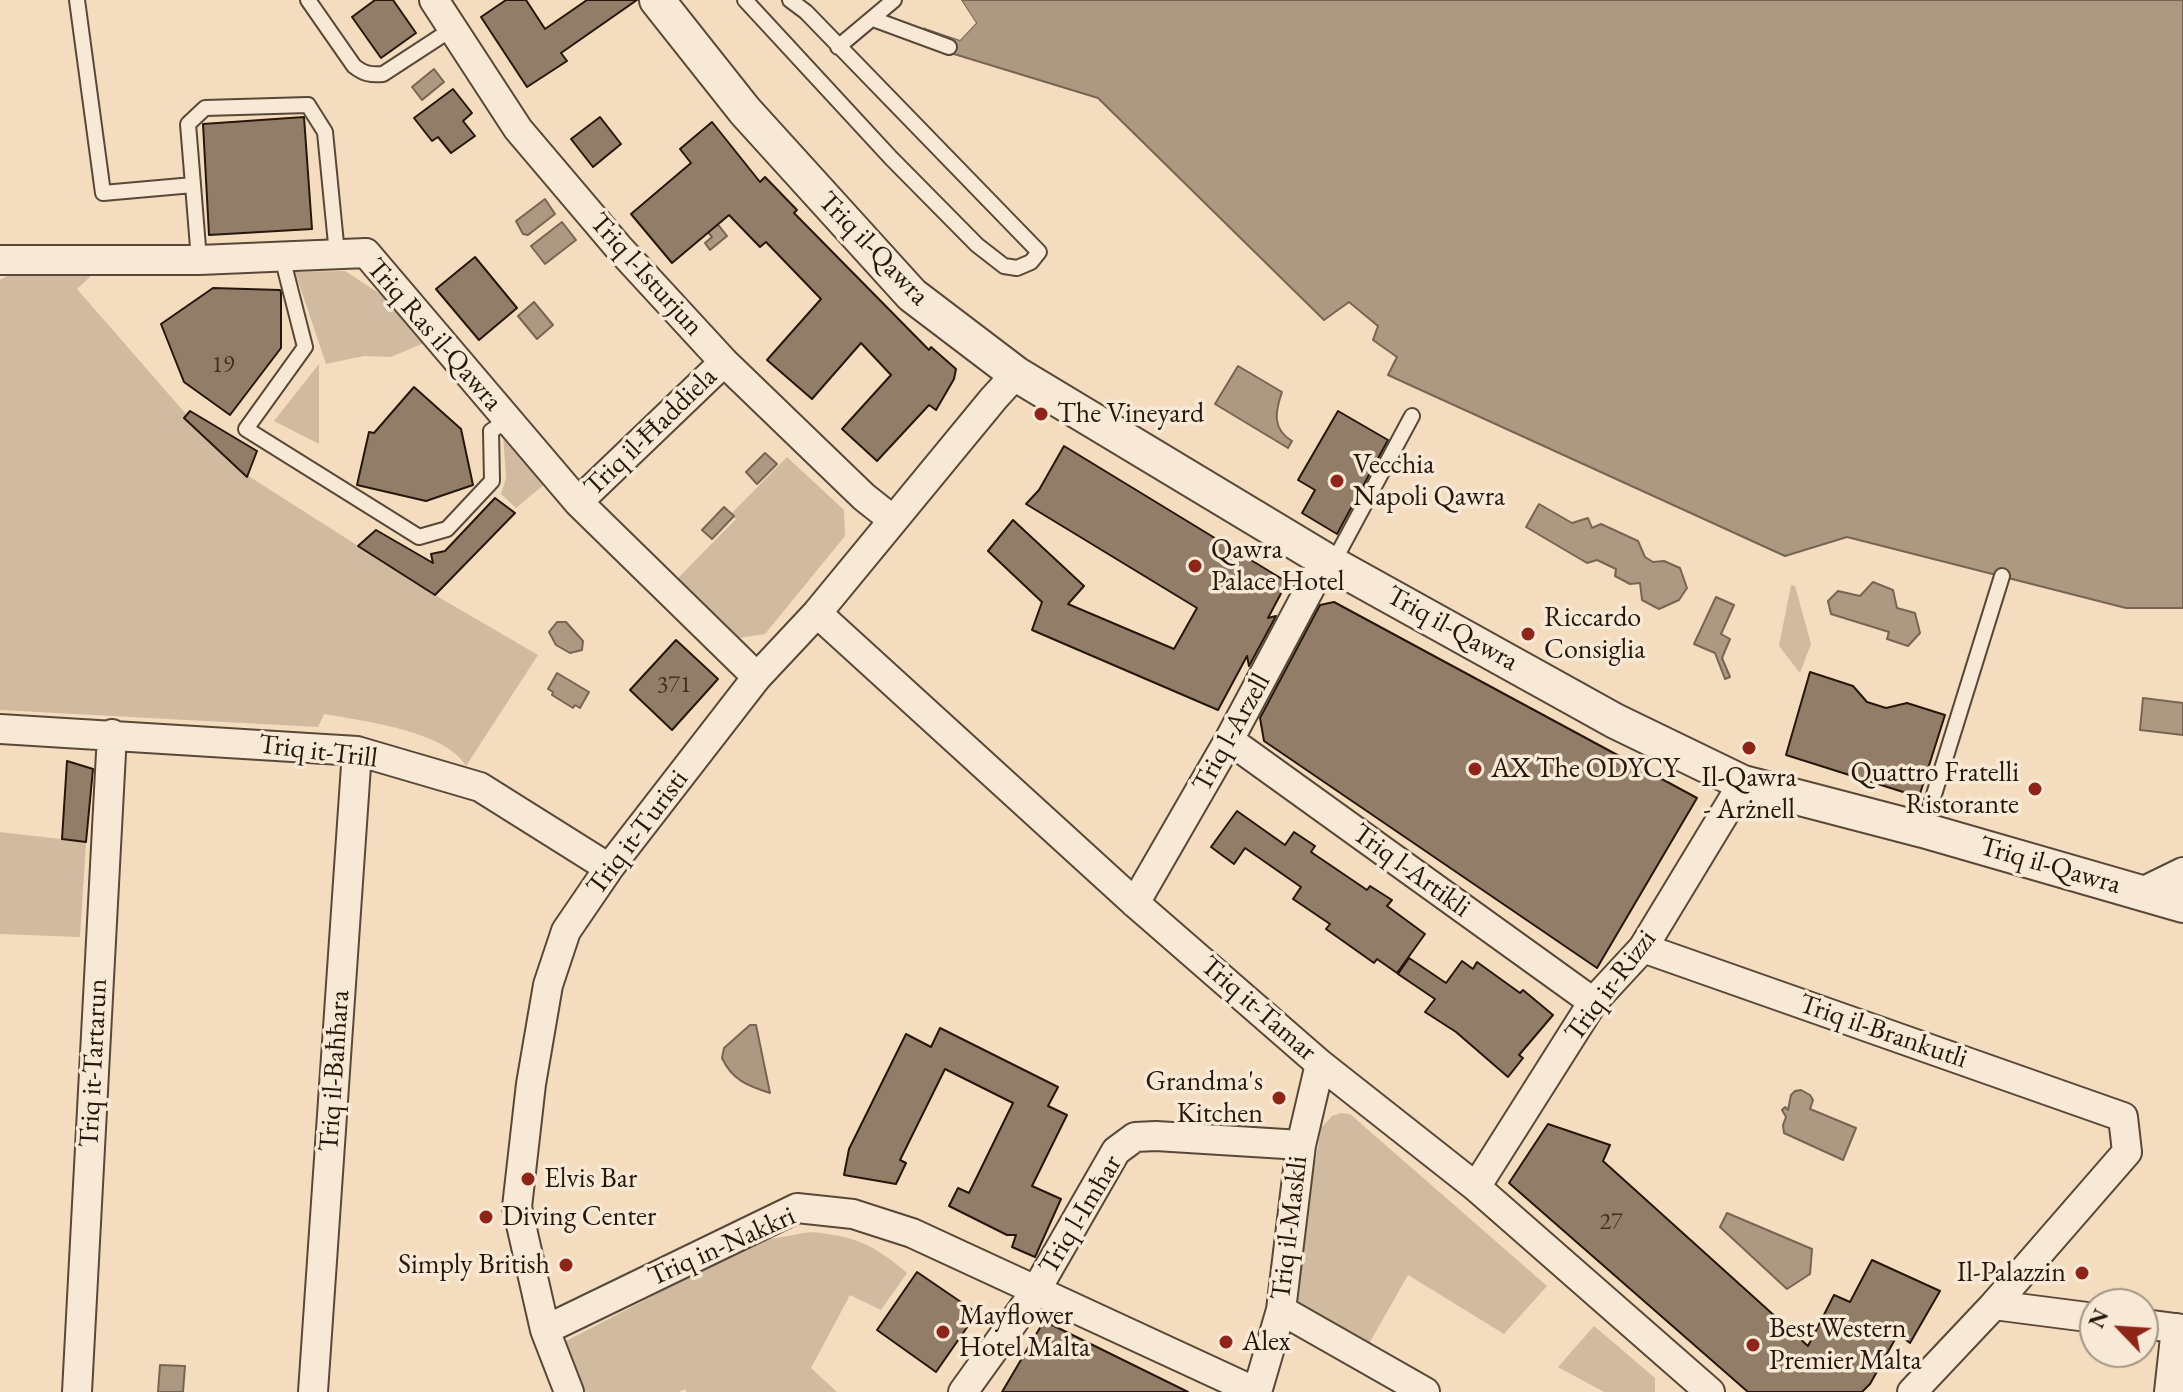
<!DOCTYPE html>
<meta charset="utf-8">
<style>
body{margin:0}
#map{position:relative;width:2183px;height:1392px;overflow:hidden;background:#f3ddbe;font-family:"EB Garamond",serif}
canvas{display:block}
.north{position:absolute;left:2079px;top:1288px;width:80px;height:80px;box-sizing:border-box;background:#f7e9d5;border:2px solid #a39584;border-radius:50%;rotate:295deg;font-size:22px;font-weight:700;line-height:32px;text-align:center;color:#26160b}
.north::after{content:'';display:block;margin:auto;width:28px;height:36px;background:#8f2418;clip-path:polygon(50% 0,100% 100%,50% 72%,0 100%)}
</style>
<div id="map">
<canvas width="2183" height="1392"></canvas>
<div class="north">N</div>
</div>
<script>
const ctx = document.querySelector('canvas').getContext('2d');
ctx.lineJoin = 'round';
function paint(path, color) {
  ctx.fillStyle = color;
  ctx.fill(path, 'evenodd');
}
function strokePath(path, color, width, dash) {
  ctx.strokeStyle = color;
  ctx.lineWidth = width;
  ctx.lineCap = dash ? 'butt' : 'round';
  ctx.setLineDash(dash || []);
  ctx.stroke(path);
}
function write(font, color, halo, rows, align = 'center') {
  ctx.font = font + ' "EB Garamond",serif';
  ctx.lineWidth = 7;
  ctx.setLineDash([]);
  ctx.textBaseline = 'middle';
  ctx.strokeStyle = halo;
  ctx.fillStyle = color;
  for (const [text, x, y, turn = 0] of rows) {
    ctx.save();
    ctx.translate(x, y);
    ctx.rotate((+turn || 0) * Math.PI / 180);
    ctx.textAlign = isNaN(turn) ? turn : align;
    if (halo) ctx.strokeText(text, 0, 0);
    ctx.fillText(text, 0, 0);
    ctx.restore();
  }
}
const green = new Path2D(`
 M 70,263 L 93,274 L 77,289 L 213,445 L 239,470 L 435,595 L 538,655 L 466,766 C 446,731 363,721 324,714 L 318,727 L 0,710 L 0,280 L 16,271 Z
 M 345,271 L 385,297 L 424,343 L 391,357 L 364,356 L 326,364 L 295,272 Z
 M 319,364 L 319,444 L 274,421 Z
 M 503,435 L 546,483 L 516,508 L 501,494 L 506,478 Z
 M 787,457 L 844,510 L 845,536 L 765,634 L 739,638 L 677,579 L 736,519 L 730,515 Z
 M 1791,585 L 1795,586 L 1811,644 L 1800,673 L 1779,646 Z
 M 0,832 L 86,842 L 80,937 L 0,934 Z
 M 1341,1113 L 1350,1114 L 1547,1286 L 1504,1334 L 1408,1275 L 1366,1349 L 1297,1308 L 1293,1293 L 1321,1128 L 1332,1116 Z
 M 810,1232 C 855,1236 873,1244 907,1273 L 881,1310 L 850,1295 L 811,1368 L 837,1392 L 687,1392 L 685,1389 L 679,1392 L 579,1392 L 562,1358 L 566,1341 L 759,1241 Z
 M 1594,1326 L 1655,1378 L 1655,1392 L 1604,1392 L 1558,1367 Z`);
const water = new Path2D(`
 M 961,0 L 2183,0 L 2183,608 L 2126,608 L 1847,537 L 1785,556 L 1388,375 L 1397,357 L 1373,340 L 1378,326 L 1349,302 L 1324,320 L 1098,98 L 918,43 L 925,28 L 960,40 L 976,23 Z
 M 434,69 L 444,82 L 422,100 L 412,87 Z
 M 545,199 L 555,214 L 528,235 L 523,234 L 516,221 Z
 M 709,213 L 727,236 L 710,250 L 705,243 L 712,237 L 699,221 Z
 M 562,222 L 576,240 L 545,264 L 531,246 Z
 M 534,302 L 553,325 L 537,339 L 518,316 Z
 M 1238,366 L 1282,392 C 1275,412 1272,429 1292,441 L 1288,448 L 1215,404 Z
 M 765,453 L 777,464 L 757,484 L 746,472 Z
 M 1539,504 L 1572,523 L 1588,518 L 1592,528 L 1601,524 L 1638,541 L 1645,557 L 1653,562 L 1664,561 L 1680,568 L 1687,588 L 1679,600 L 1659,609 L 1642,600 L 1640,583 L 1630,584 L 1615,576 L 1616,569 L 1597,560 L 1587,563 L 1526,527 Z
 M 724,507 L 734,516 L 712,539 L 702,530 Z
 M 1873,582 L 1893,590 L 1897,608 L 1915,613 L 1920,633 L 1908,646 L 1887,639 L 1889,632 L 1831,614 L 1828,601 L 1838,591 L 1860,596 Z
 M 1716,597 L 1734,605 L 1721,634 L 1730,639 L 1722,658 L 1730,677 L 1725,679 L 1715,653 L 1694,644 Z
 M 557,622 L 566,622 L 583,641 L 582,650 L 570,653 L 556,645 L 549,632 Z
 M 557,673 L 589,692 L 580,708 L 575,705 L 573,708 L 552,695 L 553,692 L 548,689 Z
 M 2143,698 L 2183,703 L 2183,735 L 2140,730 Z
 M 750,1025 L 756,1025 L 770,1093 C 748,1086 732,1080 722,1058 L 724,1048 Z
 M 1801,1090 L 1810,1095 L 1813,1100 L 1810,1109 L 1856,1128 L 1843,1160 L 1784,1133 L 1783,1125 L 1786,1117 L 1782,1110 L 1785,1107 L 1788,1110 L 1791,1095 L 1795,1091 Z
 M 1727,1213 L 1812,1249 L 1810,1274 L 1787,1289 L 1720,1227 Z
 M 160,1365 L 185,1366 L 183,1392 L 158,1392 Z`);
const pier = new Path2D(`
 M 957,0 L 961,0 L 976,23 L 960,40 L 925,28 L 926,24 L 959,36 L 971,22 Z`);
const building = new Path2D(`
 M 375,0 L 393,0 L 416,33 L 381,58 L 352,17 Z
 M 506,0 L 526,0 L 545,29 L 587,0 L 637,0 L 561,53 L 567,61 L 527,87 L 481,17 Z
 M 453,89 L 472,113 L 463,121 L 475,136 L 451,153 L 438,137 L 432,141 L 414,118 Z
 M 304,117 L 312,229 L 209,235 L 203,124 Z
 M 600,117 L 621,144 L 593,167 L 571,139 Z
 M 712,122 L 760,182 L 765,177 L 797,210 L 794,213 L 929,350 L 931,347 L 956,369 L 954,379 L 936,410 L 929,405 L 877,461 L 842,429 L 891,375 L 861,343 L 812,399 L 767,360 L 821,299 L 766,242 L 760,247 L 729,215 L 672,263 L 631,214 L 691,163 L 680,149 Z
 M 475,257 L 517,308 L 479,340 L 436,289 Z
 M 213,288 L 280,290 L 281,292 L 281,348 L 230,415 L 184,382 L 161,324 Z
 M 414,387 L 461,429 L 473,485 L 426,501 L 357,485 L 369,432 L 374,433 Z
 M 190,411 L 257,451 L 247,477 L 184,418 Z
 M 1338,411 L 1388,440 L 1337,534 L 1302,513 L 1315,490 L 1298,480 Z
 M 1064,446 L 1287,582 L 1268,618 L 1276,616 L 1249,666 L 1247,656 L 1218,710 L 1032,630 L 1042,602 L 988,551 L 1013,520 L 1084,586 L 1068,604 L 1174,649 L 1197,608 L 1026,504 L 1039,490 Z
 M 495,498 L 515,513 L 435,595 L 358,546 L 376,530 L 433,563 L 431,554 L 445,551 Z
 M 1334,602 L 1697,798 L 1597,968 L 1264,741 L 1260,718 L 1320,605 Z
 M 676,640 L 718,679 L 672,730 L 630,690 Z
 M 1810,672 L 1853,686 L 1867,702 L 1886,708 L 1907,703 L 1945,715 L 1919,797 L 1786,755 Z
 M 67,761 L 93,769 L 86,842 L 62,839 Z
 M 1237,811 L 1285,845 L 1294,832 L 1315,846 L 1311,852 L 1367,890 L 1370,886 L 1392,900 L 1387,906 L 1425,934 L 1397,973 L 1377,959 L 1374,963 L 1326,929 L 1330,924 L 1293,899 L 1301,887 L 1245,848 L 1234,864 L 1211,847 Z
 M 1409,958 L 1446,983 L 1462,961 L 1473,969 L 1477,962 L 1520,993 L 1523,990 L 1553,1015 L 1519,1055 L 1523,1058 L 1508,1077 L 1456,1032 L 1425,1012 L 1435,999 L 1398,974 Z
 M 940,1028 L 1058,1087 L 1048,1106 L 1067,1115 L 1032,1186 L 1061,1199 L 1035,1257 L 1012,1247 L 1016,1235 L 1007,1235 L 949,1206 L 958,1188 L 969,1193 L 1013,1103 L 945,1069 L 900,1160 L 906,1163 L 896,1184 L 844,1175 L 849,1149 L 906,1034 L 931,1047 Z
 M 1548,1124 L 1610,1145 L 1603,1161 L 1808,1346 L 1834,1295 L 1850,1302 L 1872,1260 L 1940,1291 L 1910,1343 L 1898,1334 L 1870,1384 L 1862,1392 L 1748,1392 L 1509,1183 Z
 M 917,1272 L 977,1313 L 936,1372 L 877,1330 Z
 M 1044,1321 L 1188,1392 L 1002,1392 Z`);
const service = new Path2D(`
 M 77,0 L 103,193 L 193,185 L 199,260
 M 308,0 L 354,66 C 364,74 371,75 383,74 L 452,29
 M 745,0 L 891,158 L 977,245 L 1004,266 L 1017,268 L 1031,262 L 1039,252 L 806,12 L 790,0
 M 873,19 L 949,47
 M 838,47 L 894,0
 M 193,185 L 188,124 L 205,108 L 308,105 L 325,132 L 337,254
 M 282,257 L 305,347 L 246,429 L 419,537 L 447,529 L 492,481 L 491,431 L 508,420
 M 1333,563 L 1412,416
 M 1923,830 L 2002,576`);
const minor = new Path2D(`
 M 434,0 L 518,129 L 619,248 L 724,362 L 864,497 L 893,520
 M 0,260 L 199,260 L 366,253 L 578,502 L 757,677
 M 578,502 L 724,362
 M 817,613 L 1135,903 L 1320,1064 L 1476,1187 L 1710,1392
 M 0,729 L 357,751 L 480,787 L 609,868
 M 1229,740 L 1593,1002
 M 2142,892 L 2183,872
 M 1135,903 L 1229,740 L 1325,560
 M 1643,948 L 2123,1117 L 2127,1152 L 1994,1305 L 1912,1392
 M 1476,1187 L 1593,1002 L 1643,948 L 1743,783
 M 1994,1305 L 2095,1318
 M 1281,1310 L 1425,1392
 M 2143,1324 L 2183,1329
 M 545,1330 L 797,1208 L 853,1214 L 912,1233 L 1256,1392
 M 77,1392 L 112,734
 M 313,1392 L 357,751
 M 569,1392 L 545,1330 L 517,1207 L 531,1084 L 548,985 L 566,931 L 609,868 L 757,677 L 817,613 L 994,398 L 1016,374
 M 963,1392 L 1035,1292 L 1116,1151 L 1135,1137 L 1156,1136 L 1301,1145
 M 1257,1392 L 1281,1310 L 1301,1145 L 1320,1064
 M 2169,1392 L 2176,1328`);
const tertiary = new Path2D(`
 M 657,0 L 745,111 L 912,295 L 1016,374 L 1325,560 L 1615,721 L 1743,783 L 1923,830 L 2183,905`);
const markers = [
 [1041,414,8,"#8f2418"],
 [1337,481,8,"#8f2418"],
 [1195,566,8,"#8f2418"],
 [1528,634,8,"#8f2418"],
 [1749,748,8,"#8f2418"],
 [1475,769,8,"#8f2418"],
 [2035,789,8,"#8f2418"],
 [1279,1098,8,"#8f2418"],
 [528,1179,8,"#8f2418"],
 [486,1217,8,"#8f2418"],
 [566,1265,8,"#8f2418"],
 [2082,1273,8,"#8f2418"],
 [943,1332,8,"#8f2418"],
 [1226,1342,8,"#8f2418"],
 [1753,1345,8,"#8f2418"]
];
const numberNames = [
 ["19",223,365],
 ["371",674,685],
 ["27",1611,1222]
];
const streetNames = [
 ["Triq il-Qawra",873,249,46],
 ["Triq l-Isturjun",646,275,48],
 ["Triq Ras il-Qawra",434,335,49],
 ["Triq il-Ħaddiela",651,432,-44],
 ["Triq il-Qawra",1452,629,29],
 ["Triq l-Arzell",1232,733,-61],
 ["Triq it-Trill",318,752,7],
 ["Triq it-Turisti",638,833,-53],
 ["Triq il-Qawra",2050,866,16],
 ["Triq l-Artikli",1411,871,36],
 ["Triq ir-Rizzi",1611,986,-53],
 ["Triq it-Tamar",1258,1009,41],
 ["Triq il-Brankutli",1883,1032,19],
 ["Triq it-Tartarun",94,1063,-87],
 ["Triq il-Baħħara",335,1071,-86],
 ["Triq l-Imħar",1081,1215,-59],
 ["Triq il-Maskli",1290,1228,-83],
 ["Triq in-Nakkri",722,1247,-24]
];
const poiNames = [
 ["The Vineyard",1057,414],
 ["Vecchia",1353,465],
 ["Napoli Qawra",1353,497],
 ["Qawra",1211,550],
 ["Palace Hotel",1211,582],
 ["Riccardo",1544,618],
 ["Consiglia",1544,650],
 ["AX The ODYCY",1491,769],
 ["Quattro Fratelli",2019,773,"right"],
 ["Ristorante",2019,805,"right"],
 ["Il-Qawra",1749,778,"center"],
 ["- Arżnell",1749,810,"center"],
 ["Grandma's",1263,1082,"right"],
 ["Kitchen",1263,1114,"right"],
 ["Elvis Bar",544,1179],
 ["Diving Center",502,1217],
 ["Simply British",550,1265,"right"],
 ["Il-Palazzin",2066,1273,"right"],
 ["Mayflower",959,1316],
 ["Hotel Malta",959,1348],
 ["Best Western",1769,1329],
 ["Premier Malta",1769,1361],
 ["Alex",1242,1342]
];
paint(green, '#d0bba0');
paint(water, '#ad9981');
strokePath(water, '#776552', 2);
paint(pier, '#f3ddbe');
paint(building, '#917d68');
strokePath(building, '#26160b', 2);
strokePath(service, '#594838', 18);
strokePath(minor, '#594838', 32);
strokePath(tertiary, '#594838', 38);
strokePath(service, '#f7e9d5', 14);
strokePath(minor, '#f7e9d5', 28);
strokePath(tertiary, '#f7e9d5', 34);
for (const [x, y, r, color] of markers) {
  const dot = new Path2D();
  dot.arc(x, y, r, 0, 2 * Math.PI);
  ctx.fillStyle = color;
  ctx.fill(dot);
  strokePath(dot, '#f7e9d5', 3);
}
write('24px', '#413022', null, numberNames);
write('28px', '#26160b', '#f7e9d5', streetNames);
write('28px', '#26160b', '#f7e9d5', poiNames, 'left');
</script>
